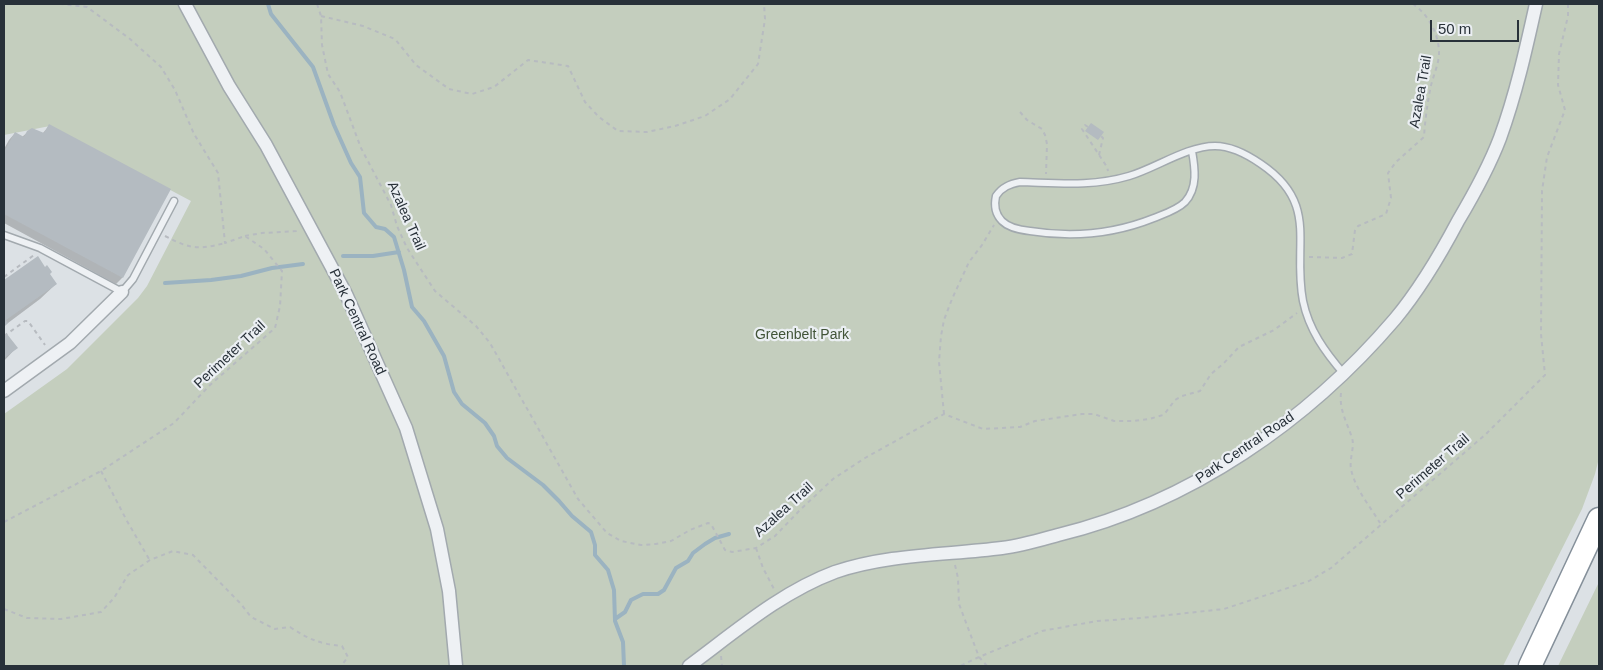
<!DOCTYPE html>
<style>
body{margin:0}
#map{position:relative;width:1603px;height:670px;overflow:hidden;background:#dce1e5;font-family:Helvetica,sans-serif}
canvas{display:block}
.frame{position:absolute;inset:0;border:5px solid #283139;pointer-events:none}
.scale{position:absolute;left:1430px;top:20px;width:89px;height:22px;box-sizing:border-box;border:2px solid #283139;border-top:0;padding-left:6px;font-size:15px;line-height:18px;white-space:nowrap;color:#283139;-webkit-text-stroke:4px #ebeff3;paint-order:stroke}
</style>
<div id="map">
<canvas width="1603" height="670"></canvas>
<div class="frame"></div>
<div class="scale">50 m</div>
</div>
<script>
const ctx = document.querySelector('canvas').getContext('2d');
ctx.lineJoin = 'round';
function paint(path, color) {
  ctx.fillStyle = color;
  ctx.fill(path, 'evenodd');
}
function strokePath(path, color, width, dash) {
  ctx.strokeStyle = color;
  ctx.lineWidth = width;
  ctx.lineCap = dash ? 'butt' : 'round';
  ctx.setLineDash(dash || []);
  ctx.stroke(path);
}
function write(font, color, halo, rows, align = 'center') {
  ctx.font = font + ' Helvetica,sans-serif';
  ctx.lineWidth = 4.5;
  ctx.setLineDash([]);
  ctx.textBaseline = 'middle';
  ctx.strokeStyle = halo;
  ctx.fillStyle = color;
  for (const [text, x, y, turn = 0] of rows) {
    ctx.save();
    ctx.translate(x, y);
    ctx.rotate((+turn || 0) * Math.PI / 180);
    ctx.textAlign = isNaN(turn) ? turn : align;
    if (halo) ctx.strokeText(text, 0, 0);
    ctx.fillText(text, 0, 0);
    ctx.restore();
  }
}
const green = new Path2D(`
 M 4,4 L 1599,4 L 1599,458 L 1595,474 L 1582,509 L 1503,666 L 4,666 L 4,414 L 67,369 L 138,298 L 147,286 L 191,201 L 50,126 L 4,135 Z
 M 1599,582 L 1599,666 L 1558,666 Z`);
const shadow = new Path2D(`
 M 49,126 L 169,190 L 122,278 L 116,284 L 4,223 L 4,149 L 9,140 L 15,133 L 22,137 L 30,130 L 42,134 Z
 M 37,258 L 56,284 L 40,299 L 4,326 L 4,282 Z
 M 7,335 L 16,348 L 4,361 L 4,338 Z`);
const stream = new Path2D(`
 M 268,4 L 271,14 L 313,67 L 334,125 L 351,163 L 360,177 L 364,213 L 376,227 L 385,229 L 394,237 L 404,270 L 412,307 L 424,321 L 444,356 L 454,392 L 462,404 L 485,423 L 494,436 L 497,446 L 507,458 L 543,485 L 559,501 L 572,516 L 591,532 L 595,545 L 595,555 L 608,570 L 614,590 L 615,621 L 623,642 L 624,666
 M 343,256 L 373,256 L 399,252
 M 165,283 L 211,280 L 241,276 L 272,268 L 303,264
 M 615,619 L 625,612 L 631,600 L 643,594 L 658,594 L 664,590 L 676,568 L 688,561 L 693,553 L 705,544 L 715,538 L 729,534`);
const building = new Path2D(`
 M 1091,123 L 1104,132 L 1098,140 L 1085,131 Z
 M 49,124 L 171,189 L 123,278 L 4,214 L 4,152 L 15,132 L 24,137 L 27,131 L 32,128 L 44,133 Z
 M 38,256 L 45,267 L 47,265 L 52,272 L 50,274 L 57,284 L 6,320 L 8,323 L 4,327 L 4,280 Z
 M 7,334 L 18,348 L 4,358 L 4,336 Z`);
const path = new Path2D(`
 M 317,4 L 321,16 L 322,45 L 328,74 L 340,92 L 361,148 L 391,205 L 397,226 L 407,248 L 435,291 L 476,326 L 490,343 L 578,499 L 607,533 L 621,541 L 641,545 L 656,544 L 671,541 L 690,530 L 708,523 L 711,524 L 725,550 L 732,552 L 756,548 L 775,536 L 799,511 L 833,479 L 865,458 L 944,414 L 983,429 L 1020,427 L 1035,421 L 1082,414 L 1094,414 L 1114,421 L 1134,421 L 1149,419 L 1163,415 L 1166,412 L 1175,400 L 1182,396 L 1200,391 L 1211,374 L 1223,364 L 1239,347 L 1274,330 L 1297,313
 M 321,16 L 363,26 L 395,39 L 416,65 L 449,89 L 472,94 L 494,87 L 528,60 L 568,66 L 585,102 L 599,117 L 618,131 L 647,132 L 675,126 L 705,116 L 730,99 L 758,64 L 765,19 L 764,4
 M 1020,112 L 1027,120 L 1042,129 L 1045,135 L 1047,144 L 1046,174
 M 1088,127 L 1085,125 L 1082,129 L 1107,167 L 1108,171
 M 1099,155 L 1103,138 L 1101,136
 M 165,236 C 190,249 198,250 225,243
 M 245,236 L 262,233 L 299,231
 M 1309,257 L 1342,258 L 1352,254 L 1355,230 L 1358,226 L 1386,214 L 1391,198 L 1388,173 L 1396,162 L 1424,137 C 1425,121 1427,106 1430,90 C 1432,78 1439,65 1439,53 C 1439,34 1428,14 1413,4
 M 4,277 L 34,255
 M 4,336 L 25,321 L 28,321 L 45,345
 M 1341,393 C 1339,410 1347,422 1352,438 C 1355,447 1349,459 1351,469 C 1355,489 1370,506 1380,523
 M 944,414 L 939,362 L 941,336 L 944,320 L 952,299 L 969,262 L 982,245 L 994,225
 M 101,471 L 127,521 L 149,559
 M 4,522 L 101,471 L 174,423 L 210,385 L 275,328 L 280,306 L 282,271 L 264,249 L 245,236 L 225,243 L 218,173 L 194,134 L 175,90 L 161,67 L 130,39 L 87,7 L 61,4
 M 756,548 L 763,568 L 774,589
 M 955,565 L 958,578 L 959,604 L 979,657 L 960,666
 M 4,609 L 27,618 L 61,619 L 101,612 L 114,598 L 128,575 L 150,560 L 173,551 L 193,555 L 241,604 L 251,617 L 275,629 L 290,627 C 308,639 320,644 342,646 L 348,657 L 341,666
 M 721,656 L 722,666
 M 987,666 L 979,657 L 1042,631 L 1097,621 L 1141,618 L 1224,609 L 1309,581 L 1331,568 L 1486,434 L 1545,375 L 1541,334 L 1542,191 L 1547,157 L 1565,110 L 1558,85 L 1559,54 L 1568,16 L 1568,4`);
const lane = new Path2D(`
 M 1192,151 C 1195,168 1198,188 1185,202 C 1177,210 1164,214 1154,218 C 1114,234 1073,238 1030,231 C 1020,230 1009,228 1002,221 C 995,214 994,205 996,196 C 1002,187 1010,184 1020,182 C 1057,183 1092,187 1129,176 C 1156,168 1187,146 1215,146 C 1231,146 1248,155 1261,164 C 1320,204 1292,244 1303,301 C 1309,330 1325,352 1344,374
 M 4,235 L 40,248 L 122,292 L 133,279 L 174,201`);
const street = new Path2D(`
 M 185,4 L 229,86 L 266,145 L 346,294 L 406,428 L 437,529 L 449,591 L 456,666
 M 4,391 L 70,343 L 122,292
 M 689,666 C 735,632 781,592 835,572 C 888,554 947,555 1002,548 C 1021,546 1040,540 1058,535 C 1190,503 1308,421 1395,319 C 1420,289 1440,255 1458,221 C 1474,194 1489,167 1500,138 C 1516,94 1526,49 1536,4`);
const highway = new Path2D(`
 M 1530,666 L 1599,519`);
const streetNames = [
 ["Azalea Trail",1421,92,-80],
 ["Azalea Trail",406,216,66],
 ["Park Central Road",357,322,65],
 ["Perimeter Trail",230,355,-43],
 ["Park Central Road",1245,448,-34],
 ["Perimeter Trail",1433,467,-41],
 ["Azalea Trail",784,510,-42]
];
const parkNames = [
 ["Greenbelt Park",802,335]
];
paint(green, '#c4cebe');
paint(shadow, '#0003');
strokePath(stream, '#9bb3c1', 4);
paint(building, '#b4bbc1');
strokePath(lane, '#a2a9ae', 9);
strokePath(street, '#a2a9ae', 15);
strokePath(highway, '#85909a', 25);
strokePath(path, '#b7bbc0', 2, [4, 4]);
strokePath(lane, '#eef1f4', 6);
strokePath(street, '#eef1f4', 12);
strokePath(highway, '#fff', 22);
write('14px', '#283139', '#ebeff3', streetNames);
write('14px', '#405337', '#ebeff3', parkNames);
</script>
